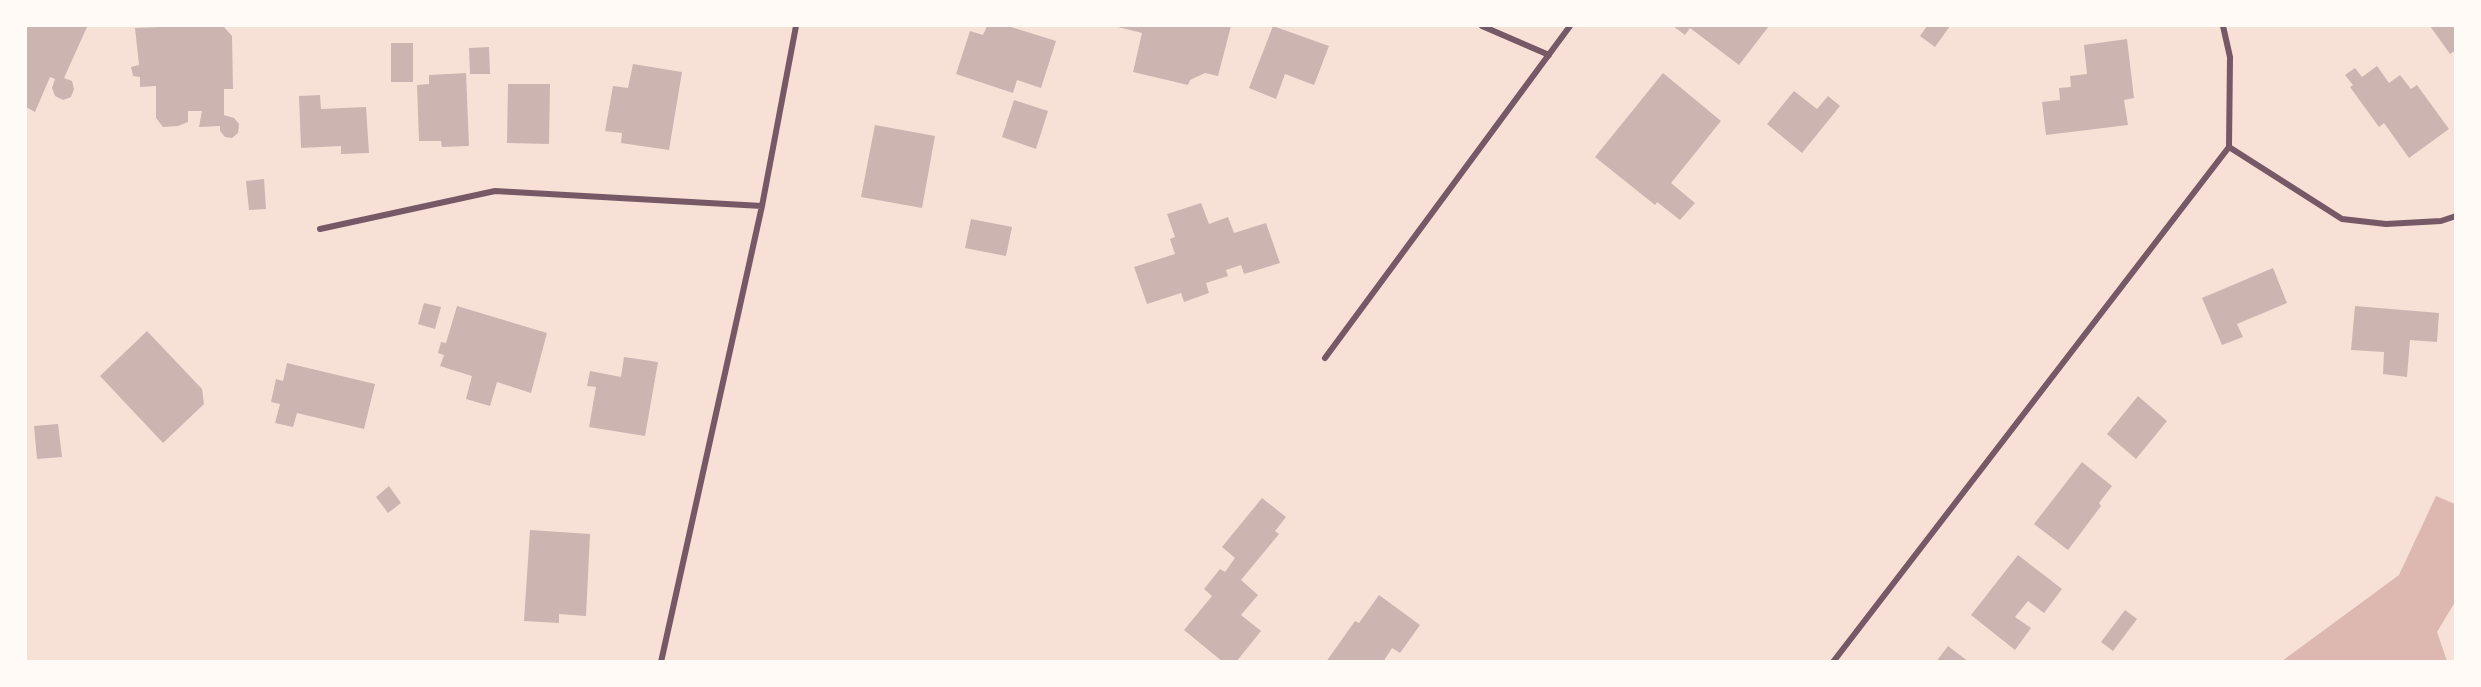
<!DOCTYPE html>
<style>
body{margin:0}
#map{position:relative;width:2481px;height:687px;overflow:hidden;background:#f7e1d7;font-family:Lora,serif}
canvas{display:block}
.frame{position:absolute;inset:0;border:27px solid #fffaf5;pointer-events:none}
</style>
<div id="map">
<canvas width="2481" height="687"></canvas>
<div class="frame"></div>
</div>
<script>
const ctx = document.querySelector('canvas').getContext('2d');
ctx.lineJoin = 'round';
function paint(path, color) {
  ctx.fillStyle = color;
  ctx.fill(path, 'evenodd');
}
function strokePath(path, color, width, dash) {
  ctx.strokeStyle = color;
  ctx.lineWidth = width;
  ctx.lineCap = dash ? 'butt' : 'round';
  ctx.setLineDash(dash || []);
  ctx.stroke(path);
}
const water = new Path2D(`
 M 2436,496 L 2455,504 L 2455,602 L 2437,632 L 2447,661 L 2282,661 L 2399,575 Z`);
const building = new Path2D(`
 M 26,26 L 87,27 L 64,78 L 72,81 L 74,89 L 71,97 L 63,100 L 55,96 L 52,88 L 55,79 L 50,77 L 35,112 L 26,107 Z
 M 183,26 L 223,26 L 232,36 L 233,89 L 224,89 L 224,115 L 234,118 L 239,124 L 238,133 L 232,138 L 225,137 L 220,131 L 220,126 L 199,127 L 202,111 L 188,111 L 188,122 L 178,126 L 163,127 L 156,118 L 156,86 L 140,87 L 140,77 L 133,76 L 131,67 L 139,65 L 135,28 Z
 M 987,26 L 1008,26 L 1056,41 L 1041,88 L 1017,80 L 1013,93 L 956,74 L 970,31 L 983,35 Z
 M 1114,26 L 1231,26 L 1218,76 L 1205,73 L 1190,80 L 1188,85 L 1133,72 L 1142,33 Z
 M 1273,26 L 1329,46 L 1314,85 L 1285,74 L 1276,99 L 1249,88 Z
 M 1673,26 L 1769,26 L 1739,65 L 1690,28 L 1685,35 Z
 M 1927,26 L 1950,26 L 1935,47 L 1920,36 Z
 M 2430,26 L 2456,26 L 2456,50 L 2450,54 Z
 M 2127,39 L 2134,98 L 2124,100 L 2128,125 L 2046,135 L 2042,102 L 2060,100 L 2059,88 L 2071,87 L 2070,76 L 2087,74 L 2084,45 Z
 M 391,43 L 413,43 L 413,82 L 391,82 Z
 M 489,47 L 490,74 L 470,74 L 469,48 Z
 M 633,64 L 682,72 L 669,150 L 621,143 L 622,133 L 605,131 L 613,86 L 628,88 Z
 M 2377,66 L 2389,83 L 2400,75 L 2411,89 L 2417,85 L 2449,129 L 2409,158 L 2384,123 L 2379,127 L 2350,87 L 2353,85 L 2345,75 L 2355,68 L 2362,77 Z
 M 466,73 L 469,146 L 442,147 L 441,141 L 419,141 L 417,85 L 429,84 L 429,75 Z
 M 1663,73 L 1721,121 L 1671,183 L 1695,203 L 1680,220 L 1657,202 L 1655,205 L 1595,157 Z
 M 508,84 L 550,84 L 549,144 L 507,143 Z
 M 1794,91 L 1817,109 L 1828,96 L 1840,106 L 1802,153 L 1767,124 Z
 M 320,95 L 321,109 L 366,107 L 369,153 L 341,154 L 341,146 L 301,148 L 299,96 Z
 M 1014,100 L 1048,111 L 1036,149 L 1002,137 Z
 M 875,125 L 935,136 L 922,208 L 861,197 Z
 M 264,179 L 266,209 L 249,210 L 246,181 Z
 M 1201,203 L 1209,224 L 1228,217 L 1234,233 L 1266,223 L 1280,263 L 1244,274 L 1241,265 L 1226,270 L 1228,276 L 1206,283 L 1209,293 L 1184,302 L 1181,293 L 1147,304 L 1134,267 L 1175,254 L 1170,239 L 1175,237 L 1167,214 Z
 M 971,219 L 1012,227 L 1006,256 L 965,248 Z
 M 2273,268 L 2287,303 L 2237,324 L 2243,337 L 2222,345 L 2202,298 Z
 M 424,303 L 441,307 L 435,329 L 418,324 Z
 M 457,306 L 547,333 L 531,393 L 497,382 L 490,406 L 466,399 L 472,376 L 440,366 L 444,355 L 438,353 L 441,342 L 446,343 Z
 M 2355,306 L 2439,313 L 2437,342 L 2410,340 L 2407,377 L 2383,374 L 2384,352 L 2351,350 Z
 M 147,331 L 202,389 L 204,404 L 163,443 L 100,376 Z
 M 624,357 L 658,362 L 645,436 L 589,427 L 596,387 L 587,386 L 590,371 L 621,377 Z
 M 287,363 L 375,384 L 364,429 L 297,413 L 293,427 L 275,423 L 280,404 L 271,402 L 276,379 L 283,381 Z
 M 2138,396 L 2167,421 L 2136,459 L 2107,434 Z
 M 58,424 L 62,457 L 37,459 L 34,426 Z
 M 2082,462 L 2112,486 L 2099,503 L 2101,506 L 2068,550 L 2034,524 Z
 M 389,486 L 401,503 L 388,513 L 376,497 Z
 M 1262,498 L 1286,517 L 1275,531 L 1279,534 L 1241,580 L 1258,595 L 1241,615 L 1261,631 L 1236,662 L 1223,662 L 1184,630 L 1212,596 L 1204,589 L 1220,569 L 1225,572 L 1235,558 L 1222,547 Z
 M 530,530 L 590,534 L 586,616 L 559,614 L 559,623 L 524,621 Z
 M 2018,555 L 2062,589 L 2044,613 L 2028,601 L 2015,617 L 2031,628 L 2015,650 L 1971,615 Z
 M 1379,595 L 1420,625 L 1400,653 L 1392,648 L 1383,662 L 1326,662 L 1355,621 L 1359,623 Z
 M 2125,610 L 2137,619 L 2113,651 L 2101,642 Z
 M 1948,646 L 1969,662 L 1936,662 Z`);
const minor = new Path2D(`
 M 1482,26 L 1549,55
 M 2223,26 L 2230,57 L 2229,147
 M 2229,147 L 2342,219 L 2386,224 L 2441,221 L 2456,216
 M 320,229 L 495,191 L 762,206
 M 1325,358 L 1570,26
 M 661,662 L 762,206 L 796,26
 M 1833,662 L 2229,147`);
paint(water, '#dcb8b0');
paint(building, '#ccb4b1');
strokePath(minor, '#755966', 6);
</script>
